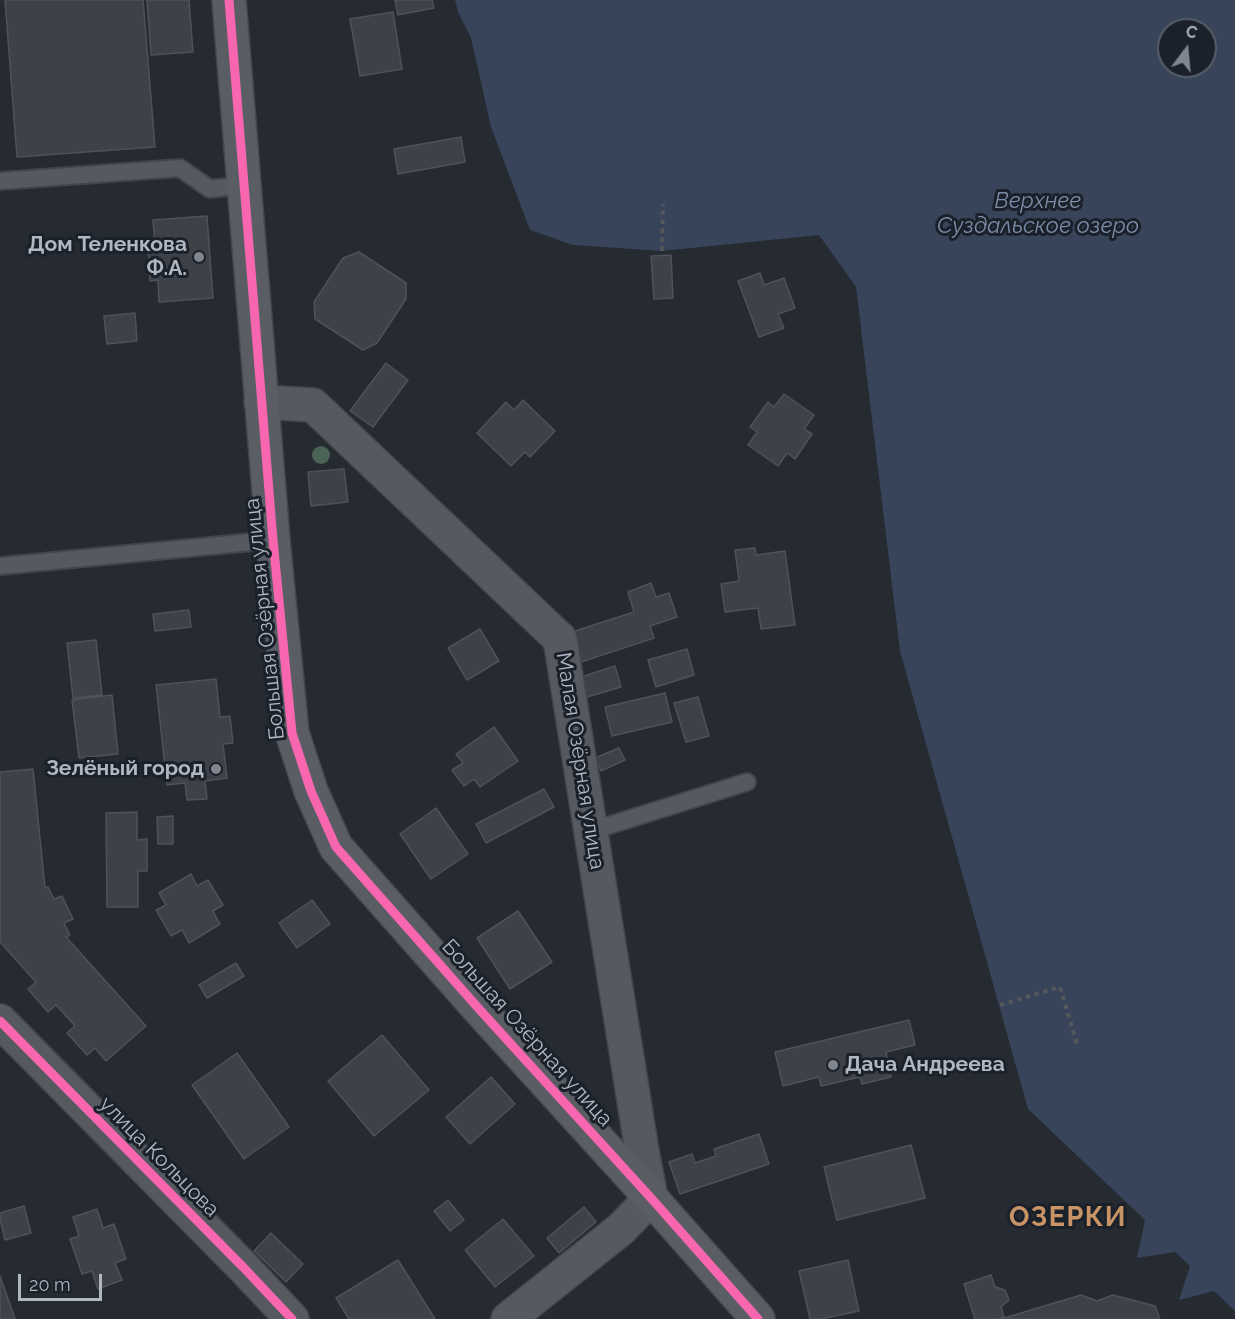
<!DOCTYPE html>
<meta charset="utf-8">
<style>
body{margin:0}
#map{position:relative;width:1235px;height:1319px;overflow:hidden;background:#262a31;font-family:Raleway,sans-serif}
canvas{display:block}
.north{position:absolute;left:1157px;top:18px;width:60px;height:60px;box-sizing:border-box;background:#1b212a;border:2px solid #575d67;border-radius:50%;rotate:16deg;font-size:16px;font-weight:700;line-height:24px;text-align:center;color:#b0b6c2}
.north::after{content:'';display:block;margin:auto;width:21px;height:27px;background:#80858f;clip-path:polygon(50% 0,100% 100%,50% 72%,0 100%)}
.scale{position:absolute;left:18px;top:1274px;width:84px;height:27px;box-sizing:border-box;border:3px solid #b0b6c2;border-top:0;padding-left:8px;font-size:18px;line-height:21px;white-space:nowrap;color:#b0b6c2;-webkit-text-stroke:4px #1b212a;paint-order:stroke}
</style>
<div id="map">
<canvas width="1235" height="1319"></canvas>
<div class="north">С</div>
<div class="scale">20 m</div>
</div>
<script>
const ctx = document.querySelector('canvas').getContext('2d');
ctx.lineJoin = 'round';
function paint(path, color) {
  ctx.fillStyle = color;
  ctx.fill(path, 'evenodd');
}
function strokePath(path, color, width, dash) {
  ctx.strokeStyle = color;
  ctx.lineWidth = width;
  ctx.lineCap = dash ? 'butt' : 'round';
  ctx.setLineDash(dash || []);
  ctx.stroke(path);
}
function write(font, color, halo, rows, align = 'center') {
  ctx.font = font + ' Raleway,sans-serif';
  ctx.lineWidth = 6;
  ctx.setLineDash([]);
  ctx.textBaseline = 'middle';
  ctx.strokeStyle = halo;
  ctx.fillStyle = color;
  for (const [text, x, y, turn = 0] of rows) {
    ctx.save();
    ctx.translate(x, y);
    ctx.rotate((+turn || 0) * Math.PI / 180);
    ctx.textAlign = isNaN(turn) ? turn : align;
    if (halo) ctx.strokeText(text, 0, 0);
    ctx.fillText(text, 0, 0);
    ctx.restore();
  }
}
const water = new Path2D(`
 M 455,0 L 1235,0 L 1235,1311 L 1214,1291 L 1179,1300 L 1190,1266 L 1175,1252 L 1137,1258 L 1145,1220 L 1028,1109 L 900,651 L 856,287 L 819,235 L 662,251 L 573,245 L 530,230 L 491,127 L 471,38 L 458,12 ZM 1169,30 L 1205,30 L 1205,66 L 1169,66 Z`);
const building = new Path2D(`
 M 5,0 L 143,0 L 155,147 L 17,157 Z
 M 147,0 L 189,0 L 193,52 L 151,55 Z
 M 395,0 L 432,0 L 434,8 L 398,15 Z
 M 393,12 L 402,69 L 360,76 L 350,19 Z
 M 461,137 L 465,162 L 398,174 L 394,149 Z
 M 207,216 L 213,298 L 159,302 L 158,280 L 150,281 L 148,246 L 155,245 L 153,220 Z
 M 359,252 L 406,283 L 406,299 L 377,343 L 363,350 L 315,319 L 314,302 L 343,258 Z
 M 671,255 L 673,298 L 654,299 L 651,256 Z
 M 760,273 L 764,285 L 784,278 L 795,308 L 778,314 L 784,328 L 759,337 L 738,281 Z
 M 135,313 L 137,341 L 107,344 L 104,316 Z
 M 386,363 L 408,380 L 373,427 L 350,411 Z
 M 784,394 L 814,415 L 804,429 L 812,434 L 795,459 L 787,453 L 778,466 L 748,445 L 757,432 L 750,427 L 768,402 L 774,407 Z
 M 523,400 L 555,431 L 530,457 L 525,452 L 511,466 L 477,433 L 506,402 L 514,410 Z
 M 344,469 L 348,502 L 311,506 L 308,472 Z
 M 755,548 L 756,555 L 785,551 L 795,625 L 761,629 L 758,608 L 725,612 L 721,584 L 739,581 L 735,550 Z
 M 651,583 L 656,597 L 669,593 L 677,617 L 650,626 L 654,638 L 581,662 L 572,632 L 634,612 L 628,592 Z
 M 189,610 L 191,627 L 155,631 L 153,614 Z
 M 480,629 L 499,661 L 467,680 L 448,648 Z
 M 96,640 L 102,695 L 73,698 L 67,643 Z
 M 687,649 L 694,675 L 656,687 L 648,660 Z
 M 615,666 L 621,687 L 587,697 L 581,677 Z
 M 216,679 L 220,717 L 230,716 L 233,743 L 223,744 L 227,778 L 205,781 L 207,799 L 187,800 L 185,783 L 167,785 L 156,685 Z
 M 665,693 L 672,722 L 612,736 L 605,707 Z
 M 112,695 L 118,754 L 79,758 L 72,700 Z
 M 698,697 L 709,736 L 686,742 L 674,703 Z
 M 494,727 L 518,761 L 480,787 L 474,779 L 464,786 L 452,770 L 463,763 L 456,754 Z
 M 619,748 L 625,760 L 601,771 L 595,758 Z
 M 33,769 L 45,888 L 48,887 L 54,899 L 62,896 L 73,919 L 64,923 L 70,935 L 66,937 L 146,1026 L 106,1061 L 95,1048 L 87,1055 L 67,1033 L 75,1026 L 56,1005 L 48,1012 L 28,989 L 36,982 L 0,942 L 0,772 Z
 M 544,789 L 554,807 L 486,843 L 476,824 Z
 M 436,808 L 468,854 L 431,879 L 400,834 Z
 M 137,812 L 137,840 L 147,839 L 147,871 L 138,871 L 138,907 L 107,907 L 106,813 Z
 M 173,816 L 173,844 L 158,844 L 157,817 Z
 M 191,874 L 197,886 L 208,880 L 223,905 L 213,911 L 220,924 L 189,943 L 182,930 L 171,936 L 156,910 L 166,905 L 159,893 Z
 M 312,900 L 330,924 L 297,948 L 279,923 Z
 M 518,911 L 552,962 L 510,989 L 477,938 Z
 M 236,963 L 244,976 L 207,998 L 199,985 Z
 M 909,1020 L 915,1045 L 886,1052 L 891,1077 L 862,1084 L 860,1077 L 821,1086 L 819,1077 L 783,1086 L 775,1052 Z
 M 382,1035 L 429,1090 L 374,1136 L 328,1081 Z
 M 237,1053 L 289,1127 L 244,1159 L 192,1085 Z
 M 491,1077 L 515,1104 L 470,1144 L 446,1117 Z
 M 759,1134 L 769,1164 L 680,1194 L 669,1162 L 692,1154 L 695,1163 L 716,1156 L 714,1149 Z
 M 911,1145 L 925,1198 L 837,1220 L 824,1167 Z
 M 448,1200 L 464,1220 L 450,1231 L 434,1211 Z
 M 24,1206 L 31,1233 L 5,1240 L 0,1219 L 0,1213 Z
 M 584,1207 L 596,1222 L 559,1253 L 547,1238 Z
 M 97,1209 L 103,1228 L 114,1224 L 126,1259 L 115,1263 L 122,1280 L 98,1289 L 92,1271 L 82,1274 L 70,1239 L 79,1236 L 73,1217 Z
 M 503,1219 L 534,1256 L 495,1287 L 465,1250 Z
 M 271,1233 L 303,1264 L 286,1282 L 254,1251 Z
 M 398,1260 L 435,1319 L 349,1319 L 336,1298 Z
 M 848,1260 L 859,1311 L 821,1319 L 810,1319 L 799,1271 Z
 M 991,1275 L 995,1287 L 1005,1290 L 1009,1300 L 1001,1307 L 1004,1317 L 997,1319 L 975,1319 L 964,1284 Z
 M 0,1276 L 15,1319 L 0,1319 Z
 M 1081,1295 L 1097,1301 L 1113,1295 L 1155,1306 L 1160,1319 L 1001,1319 Z`);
const path = new Path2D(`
 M 662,251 L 663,204
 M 1000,1005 L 1060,987 L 1077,1044`);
const lane = new Path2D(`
 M 0,181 L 180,168 L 210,189 L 244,185
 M 0,566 L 273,540
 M 591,831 L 747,782`);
const street = new Path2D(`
 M 261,402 L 313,405 L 560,639 L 642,1151 L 651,1198 L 621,1229 L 508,1319
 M 0,1021 L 243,1267 L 292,1319`);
const secondary = new Path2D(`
 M 229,0 L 273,540 L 292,733 L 311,791 L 336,847 L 480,1010 L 651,1198 L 758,1319`);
const cycleway = new Path2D(`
 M 229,0 L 273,540 L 292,733 L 311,791 L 336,847 L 480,1010 L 651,1198 L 758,1319
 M 0,1021 L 243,1267 L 292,1319`);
const trees = [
 [321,455]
];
const markers = [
 [199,257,6,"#80858f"],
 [216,769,6,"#80858f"],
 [833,1065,6,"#80858f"]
];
const poiNames = [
 ["Дом Теленкова",187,245],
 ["Ф.А.",187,269],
 ["Зелёный город",204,769],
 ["Дача Андреева",845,1065,"left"]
];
const streetNames = [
 ["Большая Озёрная улица",265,619,-96],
 ["Малая Озёрная улица",580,761,81],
 ["Большая Озёрная улица",527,1033,48],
 ["улица Кольцова",159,1157,45]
];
const waterNames = [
 ["Верхнее",1038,201],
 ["Суздальское озеро",1038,226]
];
const districtNames = [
 ["ОЗЕРКИ",1068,1218]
];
paint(water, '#374459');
paint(building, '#3e4248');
strokePath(building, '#4e5259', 1.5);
strokePath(lane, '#42454a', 20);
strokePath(street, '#42454a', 36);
strokePath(secondary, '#44474e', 36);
strokePath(path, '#54585c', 4, [4.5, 4.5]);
strokePath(lane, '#56595f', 16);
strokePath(street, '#56595f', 33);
strokePath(secondary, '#5a5d64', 33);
strokePath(cycleway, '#f766af', 9);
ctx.fillStyle = '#4b6256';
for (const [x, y] of trees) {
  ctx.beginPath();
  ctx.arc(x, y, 9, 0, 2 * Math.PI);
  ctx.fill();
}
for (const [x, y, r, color] of markers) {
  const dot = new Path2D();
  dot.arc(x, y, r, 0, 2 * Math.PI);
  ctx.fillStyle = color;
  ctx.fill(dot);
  strokePath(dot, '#1b212a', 2);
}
write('bold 21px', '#b0b6c2', '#1b212a', poiNames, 'right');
write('21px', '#b0b6c2', '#1b212a', streetNames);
write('italic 22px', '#7b8da8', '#1b212a', waterNames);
ctx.letterSpacing = '1.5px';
write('bold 27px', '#c89365', '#1b212a', districtNames);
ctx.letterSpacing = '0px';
</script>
